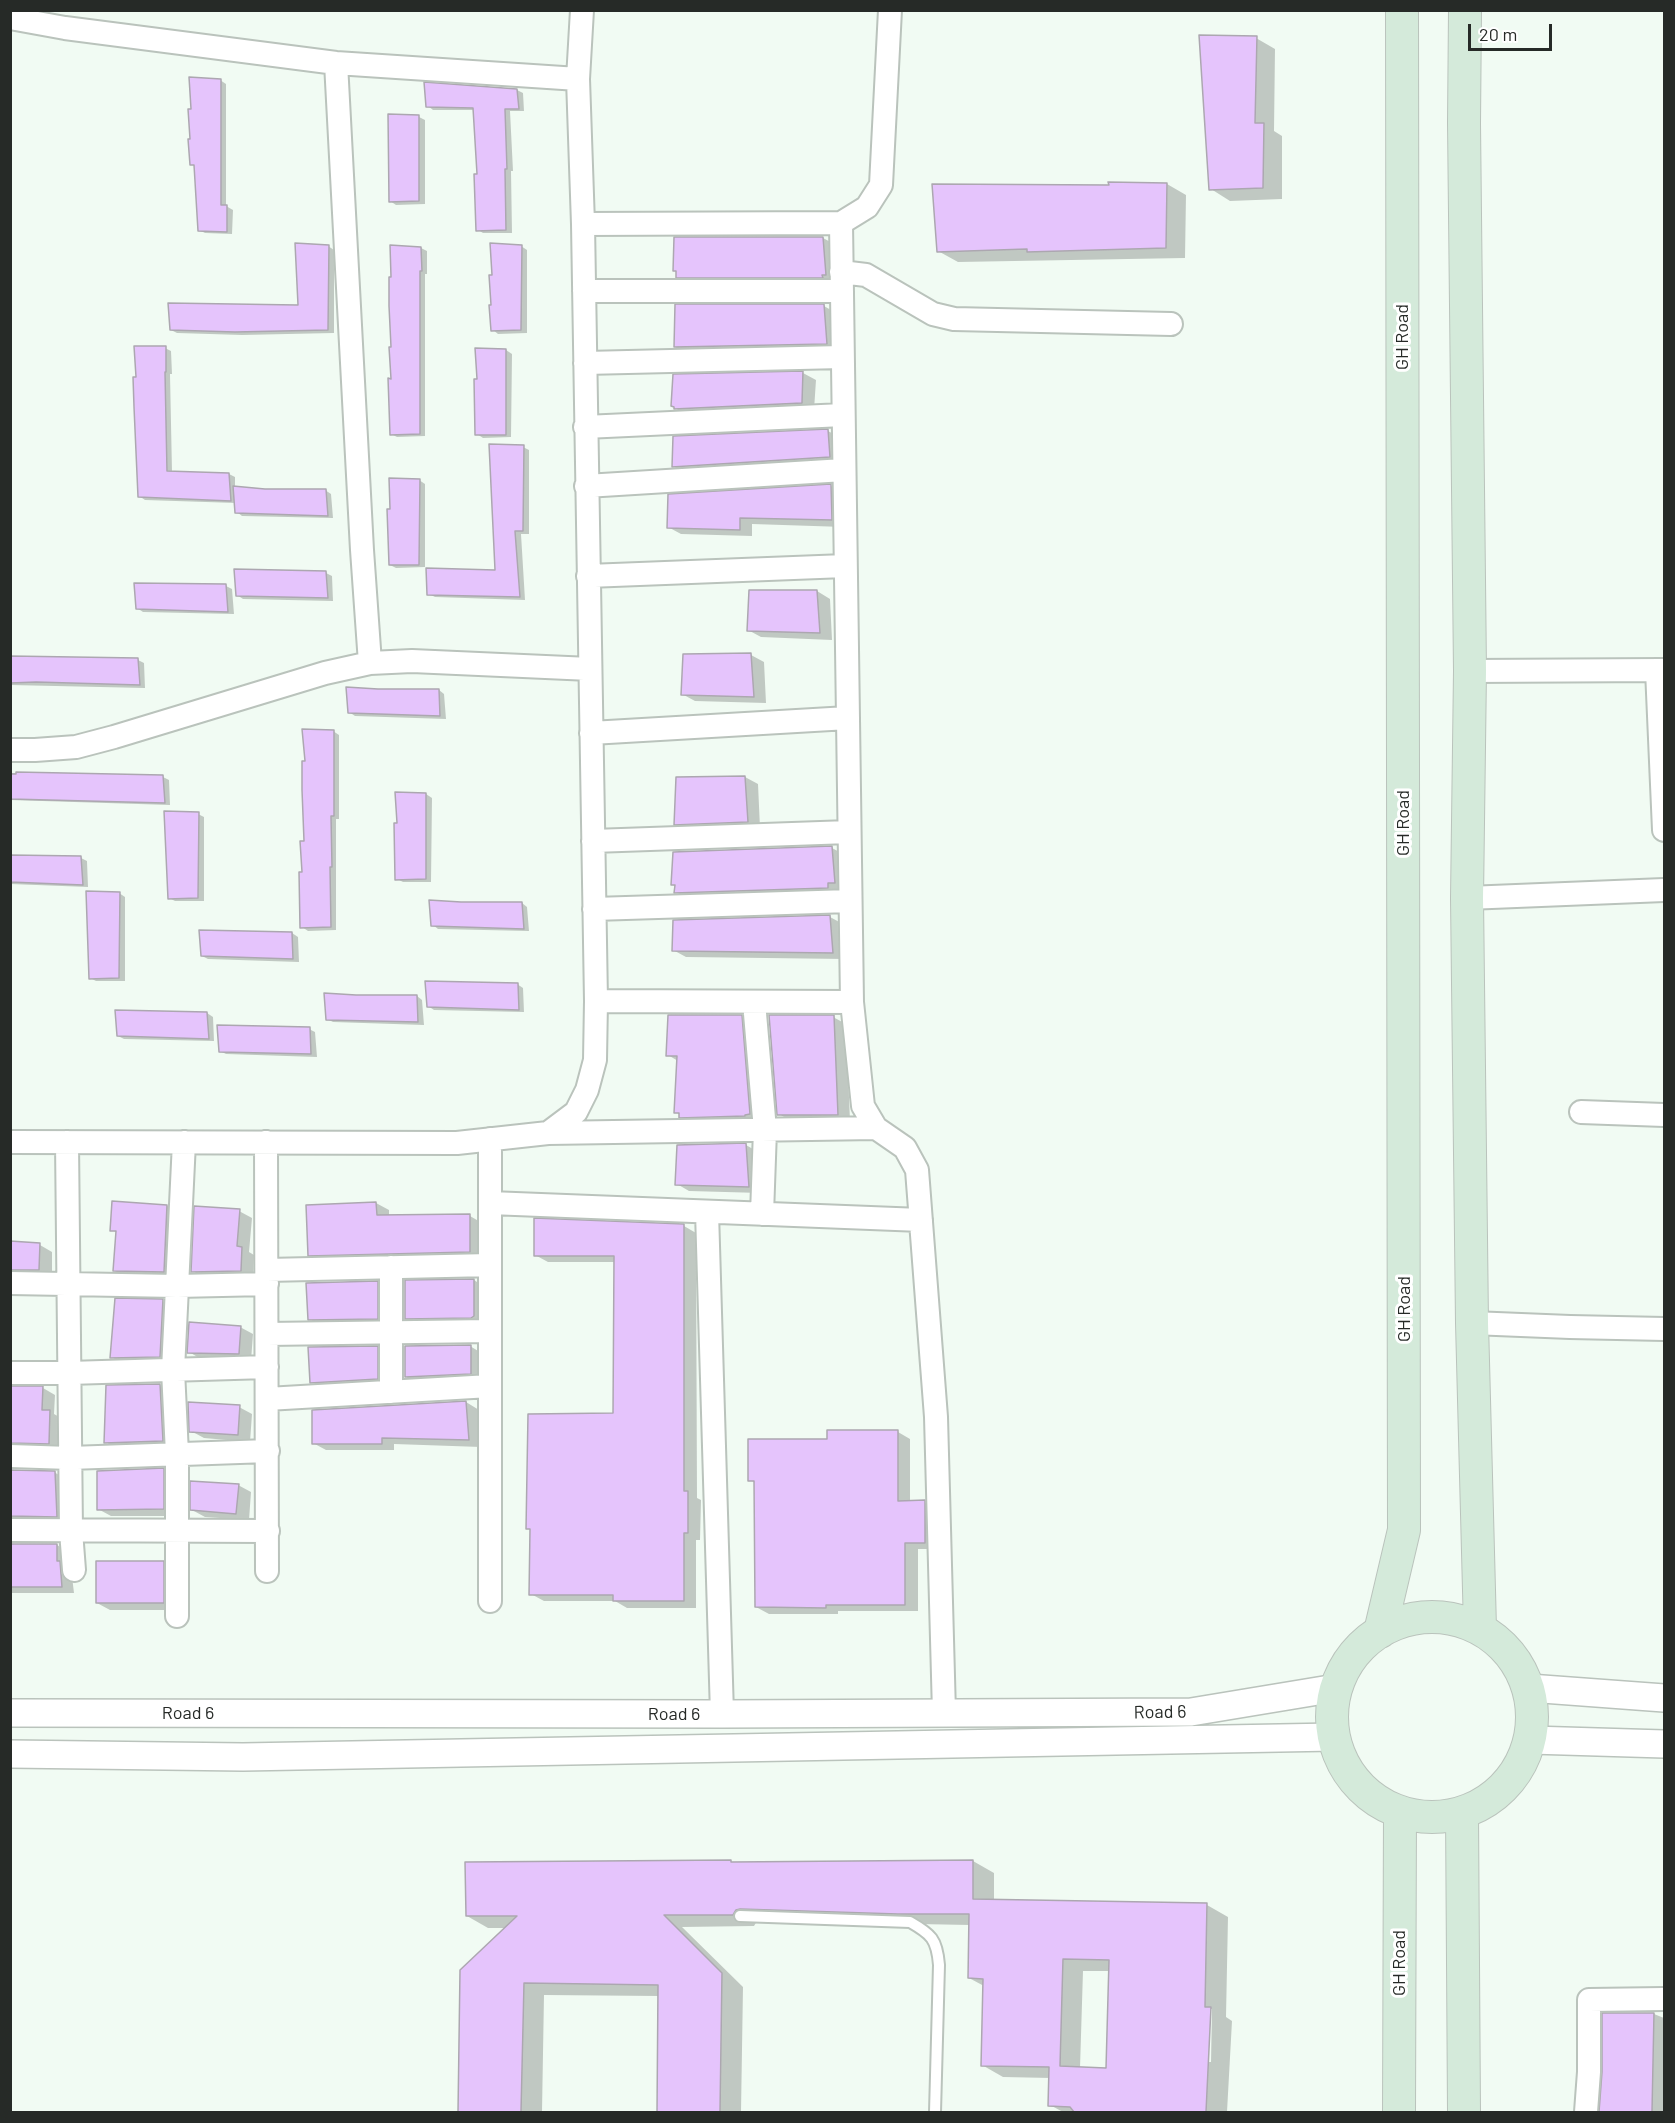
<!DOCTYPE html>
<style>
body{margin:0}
#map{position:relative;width:1675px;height:2123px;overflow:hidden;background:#f1fbf3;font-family:Barlow,sans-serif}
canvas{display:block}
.frame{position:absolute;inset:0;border:12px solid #262a27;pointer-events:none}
.scale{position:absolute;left:1468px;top:24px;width:84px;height:27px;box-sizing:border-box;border:3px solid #262a27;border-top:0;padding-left:8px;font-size:18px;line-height:21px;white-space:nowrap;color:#262a27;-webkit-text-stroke:4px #fff;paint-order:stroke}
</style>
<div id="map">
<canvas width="1675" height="2123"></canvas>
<div class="frame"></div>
<div class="scale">20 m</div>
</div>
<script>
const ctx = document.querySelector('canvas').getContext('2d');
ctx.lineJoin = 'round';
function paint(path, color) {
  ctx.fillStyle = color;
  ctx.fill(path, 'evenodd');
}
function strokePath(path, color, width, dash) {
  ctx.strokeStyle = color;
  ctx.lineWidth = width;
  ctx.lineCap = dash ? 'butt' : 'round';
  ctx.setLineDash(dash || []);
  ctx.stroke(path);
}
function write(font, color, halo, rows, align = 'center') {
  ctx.font = font + ' Barlow,sans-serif';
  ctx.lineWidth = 6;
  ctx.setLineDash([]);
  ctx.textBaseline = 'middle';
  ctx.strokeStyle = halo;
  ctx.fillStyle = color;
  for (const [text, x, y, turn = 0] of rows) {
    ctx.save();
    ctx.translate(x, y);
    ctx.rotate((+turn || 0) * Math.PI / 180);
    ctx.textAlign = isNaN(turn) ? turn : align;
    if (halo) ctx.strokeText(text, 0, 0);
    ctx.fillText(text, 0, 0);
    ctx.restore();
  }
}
const shadow = new Path2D(`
 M 1256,38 L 1275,49 L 1274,131 L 1282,136 L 1282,199 L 1230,201 L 1211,189 Z
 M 220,80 L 226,84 L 226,206 L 233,210 L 232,234 L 205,233 L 199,230 L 196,167 L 191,164 L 192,140 Z
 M 517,90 L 523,93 L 524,111 L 510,111 L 513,171 L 511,171 L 512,233 L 483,233 L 478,230 L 479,176 L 475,110 L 433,110 L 428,106 Z
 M 390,116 L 419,117 L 425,120 L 425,204 L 396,205 L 390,201 Z
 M 1167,184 L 1186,195 L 1185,258 L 958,262 L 938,251 L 1110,186 Z
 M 823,238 L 836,245 L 838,281 L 690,284 L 678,277 L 678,272 L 674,270 Z
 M 328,246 L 334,250 L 334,333 L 242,335 L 177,333 L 171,330 L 300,306 Z
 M 521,246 L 527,250 L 527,333 L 498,334 L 493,330 L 494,277 Z
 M 421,248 L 427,251 L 427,274 L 425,274 L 425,436 L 397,437 L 391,434 L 393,349 Z
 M 824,306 L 836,313 L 839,350 L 688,354 L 675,347 Z
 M 165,348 L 171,351 L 172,374 L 170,374 L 172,472 L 229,474 L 235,477 L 235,488 L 265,490 L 325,490 L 331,494 L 333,518 L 242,516 L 237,512 L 236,503 L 145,500 L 139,496 Z
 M 506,350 L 512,354 L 511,437 L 483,438 L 477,434 L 479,381 Z
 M 803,373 L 816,380 L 814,410 L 688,416 L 675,408 L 674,376 Z
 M 828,431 L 841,438 L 842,464 L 686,474 L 673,466 Z
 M 523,447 L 529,450 L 529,534 L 521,534 L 525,600 L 435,597 L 429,594 L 496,572 Z
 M 419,480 L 425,484 L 425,567 L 396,568 L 390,565 Z
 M 831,486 L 843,493 L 844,527 L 752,524 L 752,536 L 681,534 L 668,527 Z
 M 326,573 L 332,576 L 333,601 L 243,599 L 237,595 Z
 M 226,586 L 232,589 L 234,614 L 143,612 L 137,608 Z
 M 817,591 L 830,599 L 832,640 L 761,637 L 748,630 Z
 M 751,655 L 764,662 L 766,703 L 695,701 L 682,694 Z
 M 10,658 L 138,660 L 144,663 L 145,688 L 10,685 Z
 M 439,690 L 444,694 L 446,719 L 355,716 L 349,712 L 378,691 Z
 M 333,731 L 339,735 L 339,819 L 336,819 L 336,930 L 308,931 L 302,927 L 306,843 Z
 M 10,773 L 163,777 L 169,780 L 170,805 L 10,800 Z
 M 745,777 L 758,784 L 760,828 L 688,831 L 676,824 Z
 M 426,794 L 432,798 L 431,882 L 403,882 L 397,879 L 398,825 Z
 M 198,814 L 204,817 L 204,901 L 175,901 L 169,898 Z
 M 832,848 L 845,855 L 841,895 L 688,899 L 676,892 L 676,886 L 673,885 Z
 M 10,856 L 81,858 L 87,861 L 88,887 L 10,884 Z
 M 119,893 L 125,897 L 125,981 L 96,981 L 90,978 Z
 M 522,903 L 527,907 L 529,931 L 438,929 L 433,925 L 461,904 Z
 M 830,917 L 843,924 L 845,959 L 686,957 L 673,950 Z
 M 292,933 L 298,937 L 299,962 L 208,959 L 202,956 Z
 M 517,984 L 523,988 L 524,1012 L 434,1010 L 428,1006 Z
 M 417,996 L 422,1000 L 424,1025 L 333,1022 L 327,1019 Z
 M 207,1013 L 213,1017 L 214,1041 L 124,1039 L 118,1036 Z
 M 741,1017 L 754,1024 L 762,1120 L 693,1124 L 676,1112 L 678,1061 L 668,1055 Z
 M 833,1017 L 846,1024 L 850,1121 L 791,1121 L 779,1114 Z
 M 309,1029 L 315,1032 L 317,1057 L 226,1054 L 220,1051 Z
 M 746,1145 L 758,1152 L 761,1193 L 689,1191 L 677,1184 Z
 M 113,1202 L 167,1206 L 180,1213 L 176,1279 L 127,1278 L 115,1271 L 118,1233 L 112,1230 Z
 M 376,1203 L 389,1210 L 389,1217 L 470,1216 L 482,1223 L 482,1258 L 322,1262 L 309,1255 Z
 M 239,1211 L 252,1218 L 249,1252 L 254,1255 L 253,1278 L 205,1279 L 193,1271 Z
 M 684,1226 L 696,1233 L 697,1498 L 701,1500 L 700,1540 L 696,1540 L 696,1608 L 627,1608 L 615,1601 L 544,1601 L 531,1594 L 531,1530 L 528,1528 L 614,1415 L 615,1262 L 548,1262 L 535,1255 Z
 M 10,1242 L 40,1245 L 52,1252 L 52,1276 L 10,1276 Z
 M 474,1280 L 486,1288 L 486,1323 L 419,1325 L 406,1318 Z
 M 377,1283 L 390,1290 L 390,1325 L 322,1326 L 309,1319 Z
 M 162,1301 L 175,1308 L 172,1363 L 124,1365 L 112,1357 Z
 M 240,1327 L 253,1334 L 251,1361 L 201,1359 L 189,1352 Z
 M 470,1346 L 483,1354 L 483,1380 L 419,1384 L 406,1377 Z
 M 377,1348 L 390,1355 L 390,1386 L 324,1389 L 312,1382 Z
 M 160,1385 L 172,1393 L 175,1448 L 118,1450 L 106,1442 Z
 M 10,1387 L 43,1388 L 55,1395 L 54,1414 L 63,1419 L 61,1450 L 10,1457 Z
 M 466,1402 L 479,1410 L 481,1447 L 394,1444 L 394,1450 L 326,1450 L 313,1443 Z
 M 239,1407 L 252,1414 L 250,1442 L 204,1438 L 191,1431 Z
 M 898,1432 L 910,1439 L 910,1502 L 924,1502 L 937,1509 L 937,1549 L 918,1549 L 918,1611 L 838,1611 L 838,1614 L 769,1614 L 756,1607 L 756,1483 L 750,1480 L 828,1440 Z
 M 163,1470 L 176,1477 L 176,1516 L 111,1516 L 98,1509 Z
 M 10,1471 L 54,1472 L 67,1480 L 69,1523 L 10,1532 Z
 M 238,1485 L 251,1492 L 249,1520 L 205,1517 L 192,1510 Z
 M 10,1544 L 57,1545 L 69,1552 L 74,1593 L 10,1593 Z
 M 163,1563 L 176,1570 L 176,1610 L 110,1610 L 97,1603 Z
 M 973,1861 L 994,1873 L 994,1901 L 1207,1905 L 1228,1917 L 1226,2017 L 1232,2021 L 1227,2112 L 1063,2112 L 1050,2105 L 1051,2078 L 1003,2077 L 982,2065 L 984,1986 L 969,1978 L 970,1925 L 757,1921 L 754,1926 L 682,1927 L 743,1987 L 741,2112 L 659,2112 L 659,1996 L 544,1995 L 542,2112 L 460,2112 L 462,1971 L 507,1928 L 488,1928 L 467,1916 ZM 1083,1971 L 1110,1971 L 1108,2069 L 1080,2068 ZM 1209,2009 L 1212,2009 L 1211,2062 L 1208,2062 Z
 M 1654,2014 L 1664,2018 L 1664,2112 L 1601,2112 L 1604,2072 Z`);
const building = new Path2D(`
 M 1199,35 L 1257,36 L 1255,123 L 1264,123 L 1263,188 L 1209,190 Z
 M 189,77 L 221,79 L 221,205 L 227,205 L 227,232 L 198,231 L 194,165 L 190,165 L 188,139 L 190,139 L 188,109 L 191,109 Z
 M 424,82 L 517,89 L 519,109 L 505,109 L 507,169 L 505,169 L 506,230 L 476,231 L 474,174 L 477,174 L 473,108 L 426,107 Z
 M 388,114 L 419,115 L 419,201 L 389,202 Z
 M 1108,182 L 1167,183 L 1166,248 L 1027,252 L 1027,249 L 937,252 L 932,184 L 1109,185 Z
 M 674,237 L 823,237 L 826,275 L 822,275 L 823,278 L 676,278 L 676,271 L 673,271 Z
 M 295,243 L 329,245 L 328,330 L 235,332 L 170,330 L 168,303 L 298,305 Z
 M 490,243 L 522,245 L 521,330 L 491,331 L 489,305 L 491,305 L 489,275 L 492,275 Z
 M 390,245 L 421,247 L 422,271 L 420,271 L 420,434 L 390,435 L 388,378 L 391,379 L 389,347 L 391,347 L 389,306 L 389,277 L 391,277 Z
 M 675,304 L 824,304 L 827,344 L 674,347 Z
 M 134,346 L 166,346 L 166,372 L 165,372 L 167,471 L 229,473 L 231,501 L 138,497 L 134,407 L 133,377 L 136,377 Z
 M 475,348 L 506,349 L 506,435 L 475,435 L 474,379 L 477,379 Z
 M 803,371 L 802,403 L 674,409 L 674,407 L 671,406 L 673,374 Z
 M 828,429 L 830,457 L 672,467 L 673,436 Z
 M 489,444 L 524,445 L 523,531 L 515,531 L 520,597 L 427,595 L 426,568 L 495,570 Z
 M 389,478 L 420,479 L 419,565 L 389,565 L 387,509 L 390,509 Z
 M 831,484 L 832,520 L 740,518 L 740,530 L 667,528 L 668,494 Z
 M 233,486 L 265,489 L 326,489 L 328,516 L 235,513 Z
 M 234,569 L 326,571 L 328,598 L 236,596 Z
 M 134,583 L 226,584 L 228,612 L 136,609 Z
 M 749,590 L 817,590 L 820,633 L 747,631 Z
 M 751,653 L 754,697 L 681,695 L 683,654 Z
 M 10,656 L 138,658 L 140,685 L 36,682 L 10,683 Z
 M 346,687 L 378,689 L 439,689 L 440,716 L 348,713 Z
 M 302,729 L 334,730 L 334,816 L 331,816 L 332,867 L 330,867 L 331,927 L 300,928 L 299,872 L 302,872 L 300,841 L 304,841 L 302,790 L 302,761 L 305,761 Z
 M 16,772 L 163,775 L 165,803 L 10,799 L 10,774 L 16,774 Z
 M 745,776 L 748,822 L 674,825 L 676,777 Z
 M 395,792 L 426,793 L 426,879 L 395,880 L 394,823 L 397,823 Z
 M 164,811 L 199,812 L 198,898 L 168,899 Z
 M 832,846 L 835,883 L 828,883 L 828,888 L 674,893 L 675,885 L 671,885 L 673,852 Z
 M 10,855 L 81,856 L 83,885 L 10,882 Z
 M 86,891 L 120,892 L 119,978 L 89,979 Z
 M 429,900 L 461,902 L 522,902 L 524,929 L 431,926 Z
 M 830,915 L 833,953 L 672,951 L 673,920 Z
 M 199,930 L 292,932 L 293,959 L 201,956 Z
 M 425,981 L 518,983 L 519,1010 L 427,1007 Z
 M 324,993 L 356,995 L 417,995 L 418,1022 L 326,1020 Z
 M 115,1010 L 207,1012 L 209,1039 L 117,1036 Z
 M 668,1015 L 742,1015 L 750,1114 L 745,1115 L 745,1116 L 679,1118 L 679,1113 L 674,1113 L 677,1056 L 666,1056 Z
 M 769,1015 L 834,1015 L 838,1115 L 777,1115 Z
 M 217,1025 L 310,1027 L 311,1054 L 219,1052 Z
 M 746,1143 L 749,1187 L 675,1185 L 677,1145 Z
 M 112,1201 L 167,1205 L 164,1272 L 113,1271 L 116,1231 L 110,1231 Z
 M 376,1202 L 377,1215 L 470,1214 L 470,1252 L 308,1256 L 306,1205 Z
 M 194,1206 L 240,1209 L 237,1246 L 242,1247 L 241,1271 L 191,1272 Z
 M 534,1218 L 684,1224 L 684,1491 L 688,1491 L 688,1533 L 684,1533 L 684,1601 L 613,1601 L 613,1595 L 529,1595 L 530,1529 L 526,1529 L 528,1414 L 613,1413 L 614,1256 L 534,1256 Z
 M 10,1241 L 40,1243 L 39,1270 L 10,1270 Z
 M 474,1279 L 474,1316 L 471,1318 L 405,1319 L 405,1280 Z
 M 378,1281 L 378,1319 L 308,1320 L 306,1283 Z
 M 115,1298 L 163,1299 L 160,1357 L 110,1358 Z
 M 189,1322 L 241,1326 L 239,1354 L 187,1353 Z
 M 471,1345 L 471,1374 L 405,1377 L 405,1346 Z
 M 378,1346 L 378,1379 L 310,1383 L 308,1347 Z
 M 160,1384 L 163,1441 L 104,1443 L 106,1385 Z
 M 10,1386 L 43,1386 L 42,1410 L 50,1410 L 49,1444 L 10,1443 Z
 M 466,1401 L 469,1440 L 382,1438 L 382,1444 L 312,1444 L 312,1410 Z
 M 188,1402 L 240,1405 L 238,1435 L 189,1432 Z
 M 827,1430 L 898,1430 L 898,1501 L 925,1500 L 925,1543 L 905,1543 L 905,1605 L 826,1605 L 826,1608 L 755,1607 L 754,1481 L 748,1481 L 748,1439 L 827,1439 Z
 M 164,1468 L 164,1509 L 97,1510 L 97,1471 Z
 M 10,1470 L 55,1471 L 57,1517 L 10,1516 Z
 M 190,1481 L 239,1484 L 236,1514 L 190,1510 Z
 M 10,1544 L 57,1544 L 57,1561 L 60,1561 L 62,1587 L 10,1587 Z
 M 96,1561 L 164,1561 L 164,1603 L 96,1603 Z
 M 731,1860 L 731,1862 L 973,1860 L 973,1899 L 1207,1903 L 1205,2007 L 1211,2007 L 1206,2112 L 1074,2112 L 1070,2107 L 1048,2106 L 1049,2067 L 981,2066 L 983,1979 L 968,1978 L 969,1914 L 898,1914 L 740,1909 L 736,1910 L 733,1915 L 664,1915 L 722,1973 L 720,2112 L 657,2112 L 658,1985 L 524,1983 L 521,2112 L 458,2112 L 460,1970 L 517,1916 L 466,1916 L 465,1862 ZM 1063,1959 L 1109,1960 L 1106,2068 L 1060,2066 Z
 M 1602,2013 L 1654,2013 L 1652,2112 L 1599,2112 L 1602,2072 Z`);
const service = new Path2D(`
 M 740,1916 L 910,1922 C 931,1934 937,1939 939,1965 L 935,2112`);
const minor = new Path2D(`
 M 10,18 L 65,28 L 336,63 L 578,79
 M 336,63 L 362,550 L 370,663
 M 841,223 L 867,207 L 881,185 L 890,10
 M 583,224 L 841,223 L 852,1002 L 863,1106 L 876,1128 L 905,1148 L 917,1170 L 936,1417 L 944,1713
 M 841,272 L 866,275 L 933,314 L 954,319 L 1171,324
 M 584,291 L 842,291
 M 585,363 L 842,357
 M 585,427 L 843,415
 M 586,486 L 844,470
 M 588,576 L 845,566
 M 1657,670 L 1664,830
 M 1470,671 L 1664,670
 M 591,733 L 848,718
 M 10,750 L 35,750 L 76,747 L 114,737 L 325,673 L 370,663 L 412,661 L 590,669
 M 593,841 L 849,832
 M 1467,898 L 1664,890
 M 594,909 L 850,901
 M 596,1001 L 852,1002
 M 754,1002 L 765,1130 L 762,1214
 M 1581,1112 L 1664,1115
 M 548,1133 L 876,1128
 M 10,1142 L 457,1143 L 548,1133 L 576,1112 L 587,1090 L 595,1060 L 596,1001 L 583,224 L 578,79 L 582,10
 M 67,1142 L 71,1531 L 74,1570
 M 266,1142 L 267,1571
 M 490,1203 L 921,1220
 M 707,1212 L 722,1714
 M 391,1267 L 391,1392
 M 267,1270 L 490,1265
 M 10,1283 L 177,1286 L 267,1284
 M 1472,1323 L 1570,1327 L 1664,1329
 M 267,1334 L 490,1331
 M 10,1373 L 69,1373 L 267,1367
 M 267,1399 L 490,1386
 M 10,1456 L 70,1458 L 268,1451
 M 10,1530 L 268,1531
 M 490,1601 L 490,1139
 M 177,1616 L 177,1454 L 173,1370 L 184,1142
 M 1586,2112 L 1589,2072 L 1589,2000 L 1664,1999`);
const tertiary = new Path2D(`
 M 1529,1688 L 1664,1698
 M 10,1713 L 722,1714 L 1191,1712 L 1336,1688
 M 1531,1740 L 1664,1744
 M 10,1754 L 243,1757 L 1334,1737`);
const secondary = new Path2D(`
 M 1465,10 L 1464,123 L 1470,671 L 1467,898 L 1472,1323 L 1480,1628
 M1332 1717a100 100 0 1 1 200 0a100 100 0 1 1-200 0Z
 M 1380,1632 L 1404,1530 L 1402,10
 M 1462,1813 L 1464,2112
 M 1399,2112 L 1400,1813`);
const streetNames = [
 ["GH Road",1402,337,-90],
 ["GH Road",1403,823,-90],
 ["GH Road",1404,1309,-90],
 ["Road 6",1160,1712,-1],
 ["Road 6",188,1713],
 ["Road 6",674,1714],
 ["GH Road",1399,1963,-90]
];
paint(shadow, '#0003');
paint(building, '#e5c4fc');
strokePath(building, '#aca7b0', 1.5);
strokePath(service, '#bac3bc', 14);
strokePath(minor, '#bac3bc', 26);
strokePath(tertiary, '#bac3bc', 30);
strokePath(secondary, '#bac3bc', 34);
strokePath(service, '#fff', 10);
strokePath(minor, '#fff', 22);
strokePath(tertiary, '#fff', 27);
strokePath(secondary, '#d4eada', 32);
write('18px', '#262a27', '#fff', streetNames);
</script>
